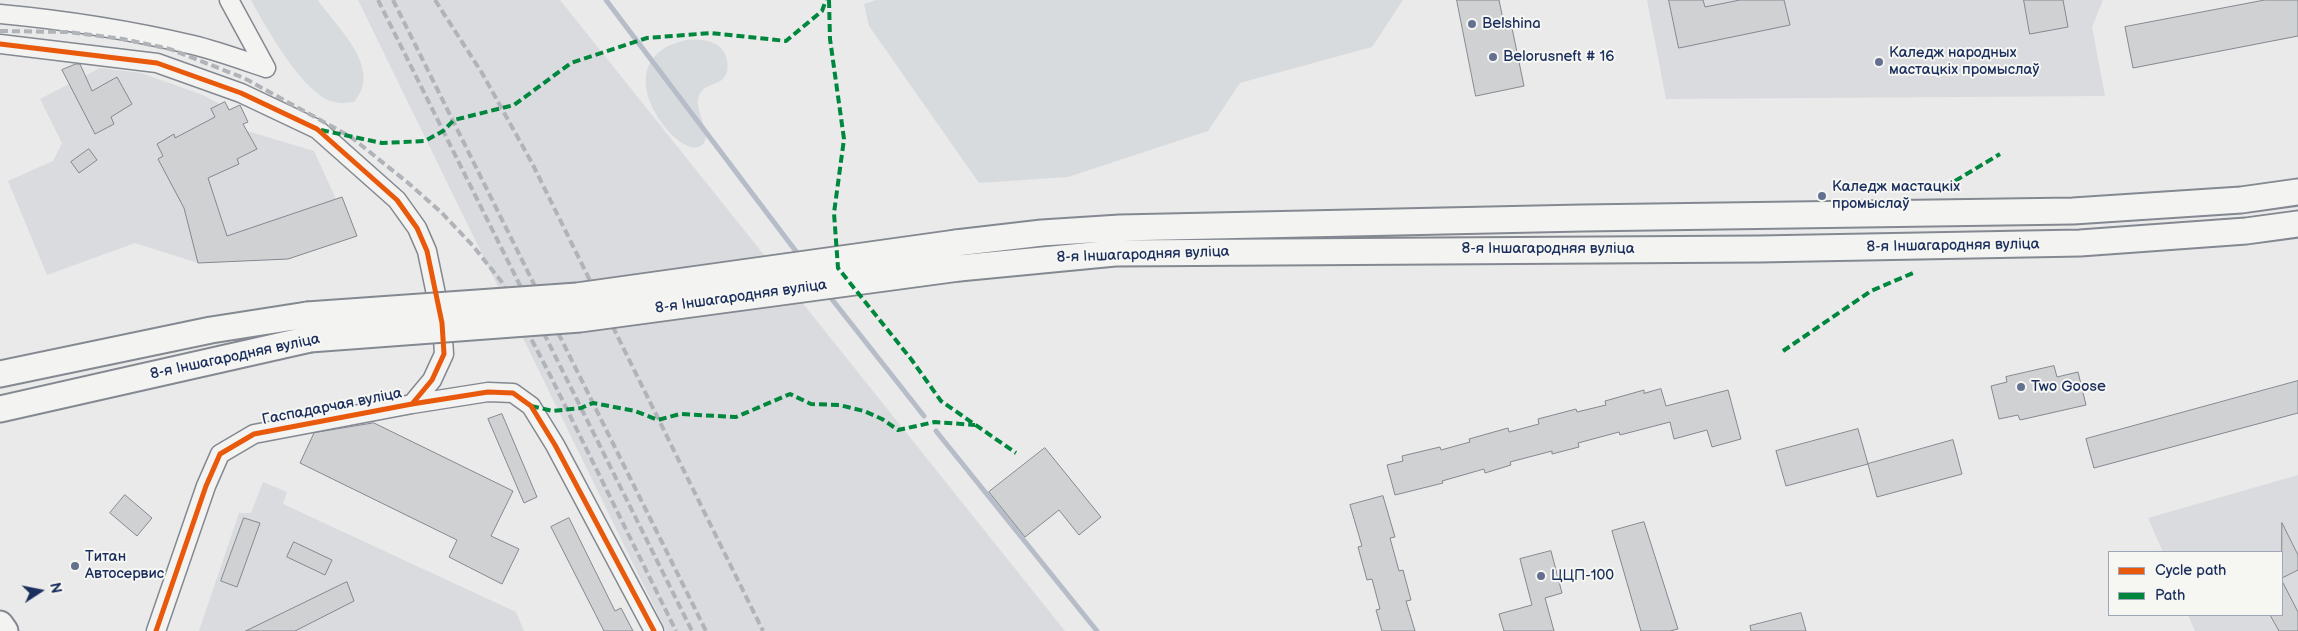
<!DOCTYPE html>
<meta charset="utf-8">
<style>
body{margin:0}
#map{position:relative;width:2298px;height:631px;overflow:hidden;background:#e9eae9;font-family:"Balsamiq Sans",sans-serif}
canvas{display:block}
.legend{position:absolute;left:2108px;top:551px;width:175px;height:65px;box-sizing:border-box;background:#f6f6f2;border:1px solid #9ea6b7;margin:0;padding:6px 9px;list-style:none;font-size:15px;color:#1b2f5e}
.legend li{display:flex;align-items:center;gap:10px;height:25px}
.legend b{width:25px;border:1px solid #9ea6b7}
.north{position:absolute;left:15px;top:566px;width:50px;height:50px;-webkit-text-stroke:4px #f6f6f2;paint-order:stroke;rotate:79deg;font-size:14px;font-weight:700;line-height:20px;text-align:center;color:#1b2f5e}
.north::after{content:'';display:block;margin:auto;width:18px;height:22px;background:#1b2f5e;clip-path:polygon(50% 0,100% 100%,50% 72%,0 100%)}
</style>
<div id="map">
<canvas width="2298" height="631"></canvas>
<ul class="legend">
<li><b style="height:6px;background:#e8590c"></b>Cycle path</li>
<li><b style="height:6px;background:#00873e"></b>Path</li>
</ul>
<div class="north">N</div>
</div>
<script>
const ctx = document.querySelector('canvas').getContext('2d');
ctx.lineJoin = 'round';
function paint(path, color) {
  ctx.fillStyle = color;
  ctx.fill(path, 'evenodd');
}
function strokePath(path, color, width, dash) {
  ctx.strokeStyle = color;
  ctx.lineWidth = width;
  ctx.lineCap = dash ? 'butt' : 'round';
  ctx.setLineDash(dash || []);
  ctx.stroke(path);
}
function write(font, color, halo, rows, align = 'center') {
  ctx.font = font + ' "Balsamiq Sans",sans-serif';
  ctx.lineWidth = 4;
  ctx.setLineDash([]);
  ctx.textBaseline = 'middle';
  ctx.strokeStyle = halo;
  ctx.fillStyle = color;
  for (const [text, x, y, turn = 0] of rows) {
    ctx.save();
    ctx.translate(x, y);
    ctx.rotate((+turn || 0) * Math.PI / 180);
    ctx.textAlign = isNaN(turn) ? turn : align;
    if (halo) ctx.strokeText(text, 0, 0);
    ctx.fillText(text, 0, 0);
    ctx.restore();
  }
}
const built = new Path2D(`
 M 358,0 L 560,0 L 1065,631 L 666,631 Z
 M 1647,0 L 2103,0 L 2092,27 L 2105,96 L 1666,99 Z
 M 100,68 L 141,73 L 203,95 L 220,104 L 225,102 L 229,110 L 239,105 L 248,122 L 243,124 L 247,131 L 314,151 L 336,199 L 342,197 L 357,236 L 288,259 L 198,263 L 135,243 L 47,275 L 8,181 L 53,161 L 62,143 L 40,99 Z
 M 2298,475 L 2298,631 L 2195,631 L 2188,615 L 2282,615 L 2282,552 L 2163,552 L 2148,518 Z
 M 263,482 L 287,492 L 283,504 L 516,612 L 524,631 L 199,631 L 239,513 L 251,513 Z`);
const green = new Path2D(`
 M 251,0 L 318,0 C 336,27 384,68 354,102 C 345,103 337,104 328,100 C 299,87 266,27 251,0 Z
 M 876,0 L 1403,0 L 1372,47 L 1240,83 L 1208,131 L 1068,177 L 979,183 L 869,26 L 864,4 Z
 M 686,40 C 703,39 724,40 727,61 C 728,66 728,72 725,76 C 719,87 702,82 698,99 C 695,112 717,142 698,147 C 673,155 601,59 686,40 Z`);
const stream = new Path2D(`
 M 606,0 L 801,258
 M 827,293 L 924,416
 M 936,431 L 1097,631`);
const building = new Path2D(`
 M 1457,0 L 1499,0 L 1505,29 L 1512,28 L 1524,86 L 1476,96 Z
 M 1669,0 L 1703,0 L 1705,7 L 1740,0 L 1784,0 L 1790,25 L 1679,48 Z
 M 2024,0 L 2063,0 L 2068,27 L 2030,34 Z
 M 2265,0 L 2298,0 L 2298,36 L 2133,68 L 2125,27 Z
 M 76,64 L 80,64 L 92,91 L 117,77 L 132,104 L 111,117 L 114,124 L 95,134 L 62,70 Z
 M 225,102 L 229,110 L 240,105 L 248,122 L 243,124 L 257,149 L 237,159 L 239,164 L 208,178 L 227,236 L 342,197 L 357,236 L 288,259 L 198,263 L 184,208 L 158,159 L 163,156 L 157,144 L 174,134 L 175,138 L 215,117 L 211,109 Z
 M 89,149 L 97,160 L 79,173 L 71,162 Z
 M 2054,366 L 2057,377 L 2078,372 L 2086,405 L 2020,420 L 2018,415 L 1999,419 L 1991,386 L 2007,382 L 2006,377 Z
 M 2298,381 L 2298,413 L 2094,468 L 2086,439 Z
 M 1661,389 L 1666,406 L 1728,390 L 1741,439 L 1712,447 L 1707,430 L 1674,439 L 1670,422 L 1620,435 L 1619,432 L 1578,443 L 1579,447 L 1552,454 L 1552,451 L 1510,462 L 1511,465 L 1485,473 L 1484,469 L 1442,481 L 1443,483 L 1395,495 L 1387,465 L 1403,461 L 1402,456 L 1440,447 L 1441,450 L 1470,442 L 1469,439 L 1508,428 L 1509,432 L 1539,424 L 1538,419 L 1576,409 L 1577,412 L 1606,405 L 1605,401 L 1644,390 L 1644,393 Z
 M 502,414 L 537,497 L 524,503 L 488,419 Z
 M 374,423 L 513,491 L 491,536 L 519,549 L 502,584 L 449,557 L 457,540 L 300,463 L 314,433 Z
 M 1858,429 L 1868,464 L 1786,486 L 1776,451 Z
 M 1953,440 L 1962,474 L 1877,497 L 1868,464 Z
 M 1045,448 L 1101,517 L 1079,535 L 1059,510 L 1025,537 L 989,492 Z
 M 125,495 L 152,518 L 137,536 L 110,513 Z
 M 1383,496 L 1395,537 L 1390,538 L 1399,571 L 1403,570 L 1411,600 L 1406,601 L 1415,631 L 1382,631 L 1376,610 L 1380,609 L 1372,579 L 1367,580 L 1358,547 L 1362,546 L 1350,505 Z
 M 244,518 L 260,523 L 237,587 L 221,581 Z
 M 569,518 L 615,611 L 621,608 L 633,631 L 604,631 L 551,527 Z
 M 1644,522 L 1678,629 L 1670,631 L 1641,631 L 1612,531 Z
 M 2282,523 L 2298,555 L 2298,570 L 2282,578 Z
 M 294,542 L 332,560 L 325,575 L 287,557 Z
 M 1551,551 L 1562,593 L 1545,598 L 1554,631 L 1504,631 L 1499,614 L 1532,605 L 1520,559 Z
 M 2282,581 L 2298,612 L 2298,631 L 2279,631 L 2270,615 L 2282,615 Z
 M 347,582 L 354,601 L 295,631 L 246,631 Z
 M 1801,613 L 1806,631 L 1751,631 L 1750,626 Z`);
const street = new Path2D(`
 M 229,0 L 266,68
 M 0,14 C 65,20 129,30 193,45 C 218,51 242,60 266,68
 M 0,44 L 157,63 L 241,93 L 317,129 L 397,200 L 417,228 L 427,251 L 442,323 L 444,354 L 432,380 L 412,404
 M 156,631 L 206,486 L 220,454 L 254,434 L 412,404 L 488,392 L 513,393 L 531,406 L 555,445 L 654,631`);
const secondary = new Path2D(`
 M 956,243 L 1042,233 L 1120,228 L 1582,218 L 2073,211 L 2241,200 L 2298,192
 M 959,268 L 1115,253 L 1759,249 L 2080,243 L 2246,231 L 2298,224
 M 0,374 L 211,330 L 307,315
 M 0,409 L 310,339
 M 0,624 L 5,631`);
const rail = new Path2D(`
 M 378,0 L 692,631
 M 393,0 L 706,631
 M 435,0 L 482,73 L 532,163 L 763,631
 M 0,31 L 68,32 L 123,39 L 170,49 L 244,78 L 351,137 L 407,182 L 441,212 L 473,246 L 501,281 L 550,375 L 676,631`);
const secondaryBridge = new Path2D(`
 M 307,315 L 577,296 L 956,243
 M 310,339 L 580,319 L 959,268`);
const quiet = new Path2D(`
 M 829,0 L 830,39 L 844,139 L 834,213 L 838,268 L 911,359 L 941,401 L 1016,453
 M 321,130 L 382,143 L 425,141 L 443,131 L 454,120 L 514,105 L 571,63 L 647,38 L 711,33 L 786,41 L 822,11 L 826,0
 M 1955,181 L 2000,154
 M 1783,351 L 1871,291 L 1913,273
 M 531,406 L 553,411 L 581,408 L 593,403 L 635,411 L 658,420 L 680,414 L 736,417 L 790,394 L 811,404 L 839,405 L 864,411 L 882,419 L 898,430 L 935,422 L 975,425`);
const cycleway = new Path2D(`
 M 0,44 L 157,63 L 241,93 L 317,129 L 397,200 L 417,228 L 427,251 L 442,323 L 444,354 L 432,380 L 412,404
 M 156,631 L 206,486 L 220,454 L 254,434 L 412,404 L 488,392 L 513,393 L 531,406 L 555,445 L 654,631`);
const markers = [
 [1472,24,5,"#63708f"],
 [1493,57,5,"#63708f"],
 [1879,62,5,"#63708f"],
 [1822,196,5,"#63708f"],
 [2021,387,5,"#63708f"],
 [75,566,5,"#63708f"],
 [1541,576,5,"#63708f"]
];
const poiNames = [
 ["Belshina",1482,24],
 ["Каледж народных",1889,53],
 ["мастацкіх промыслаў",1889,70],
 ["Belorusneft # 16",1503,57],
 ["Каледж мастацкіх",1832,187],
 ["промыслаў",1832,204],
 ["Two Goose",2031,387],
 ["Титан",85,557],
 ["Автосервис",85,574],
 ["ЦЦП-100",1551,576]
];
const streetNames = [
 ["8-я Іншагародняя вуліца",1953,246,-1],
 ["8-я Іншагародняя вуліца",1548,249],
 ["8-я Іншагародняя вуліца",1143,255,-2],
 ["8-я Іншагародняя вуліца",741,297,-8],
 ["8-я Іншагародняя вуліца",235,357,-12],
 ["Гаспадарчая вуліца",332,407,-11]
];
paint(built, '#d9dbde');
paint(green, '#d8dbde');
strokePath(stream, '#b7bdc8', 5);
paint(building, '#d0d1d3');
strokePath(building, '#848890', 1);
strokePath(street, '#848890', 21);
strokePath(secondary, '#848890', 29);
strokePath(street, '#f3f3f2', 18);
strokePath(secondary, '#f3f3f2', 25);
strokePath(rail, '#b0b3b8', 4, [8, 4]);
strokePath(secondaryBridge, '#848890', 29, []);
strokePath(secondaryBridge, '#f3f3f2', 25);
strokePath(quiet, '#00873e', 4, [8, 4]);
strokePath(cycleway, '#e8590c', 5);
for (const [x, y, r, color] of markers) {
  const dot = new Path2D();
  dot.arc(x, y, r, 0, 2 * Math.PI);
  ctx.fillStyle = color;
  ctx.fill(dot);
  strokePath(dot, '#f6f6f2', 2);
}
write('15px', '#1b2f5e', '#f6f6f2', poiNames, 'left');
write('15px', '#1b2f5e', '#f6f6f2', streetNames);
</script>
